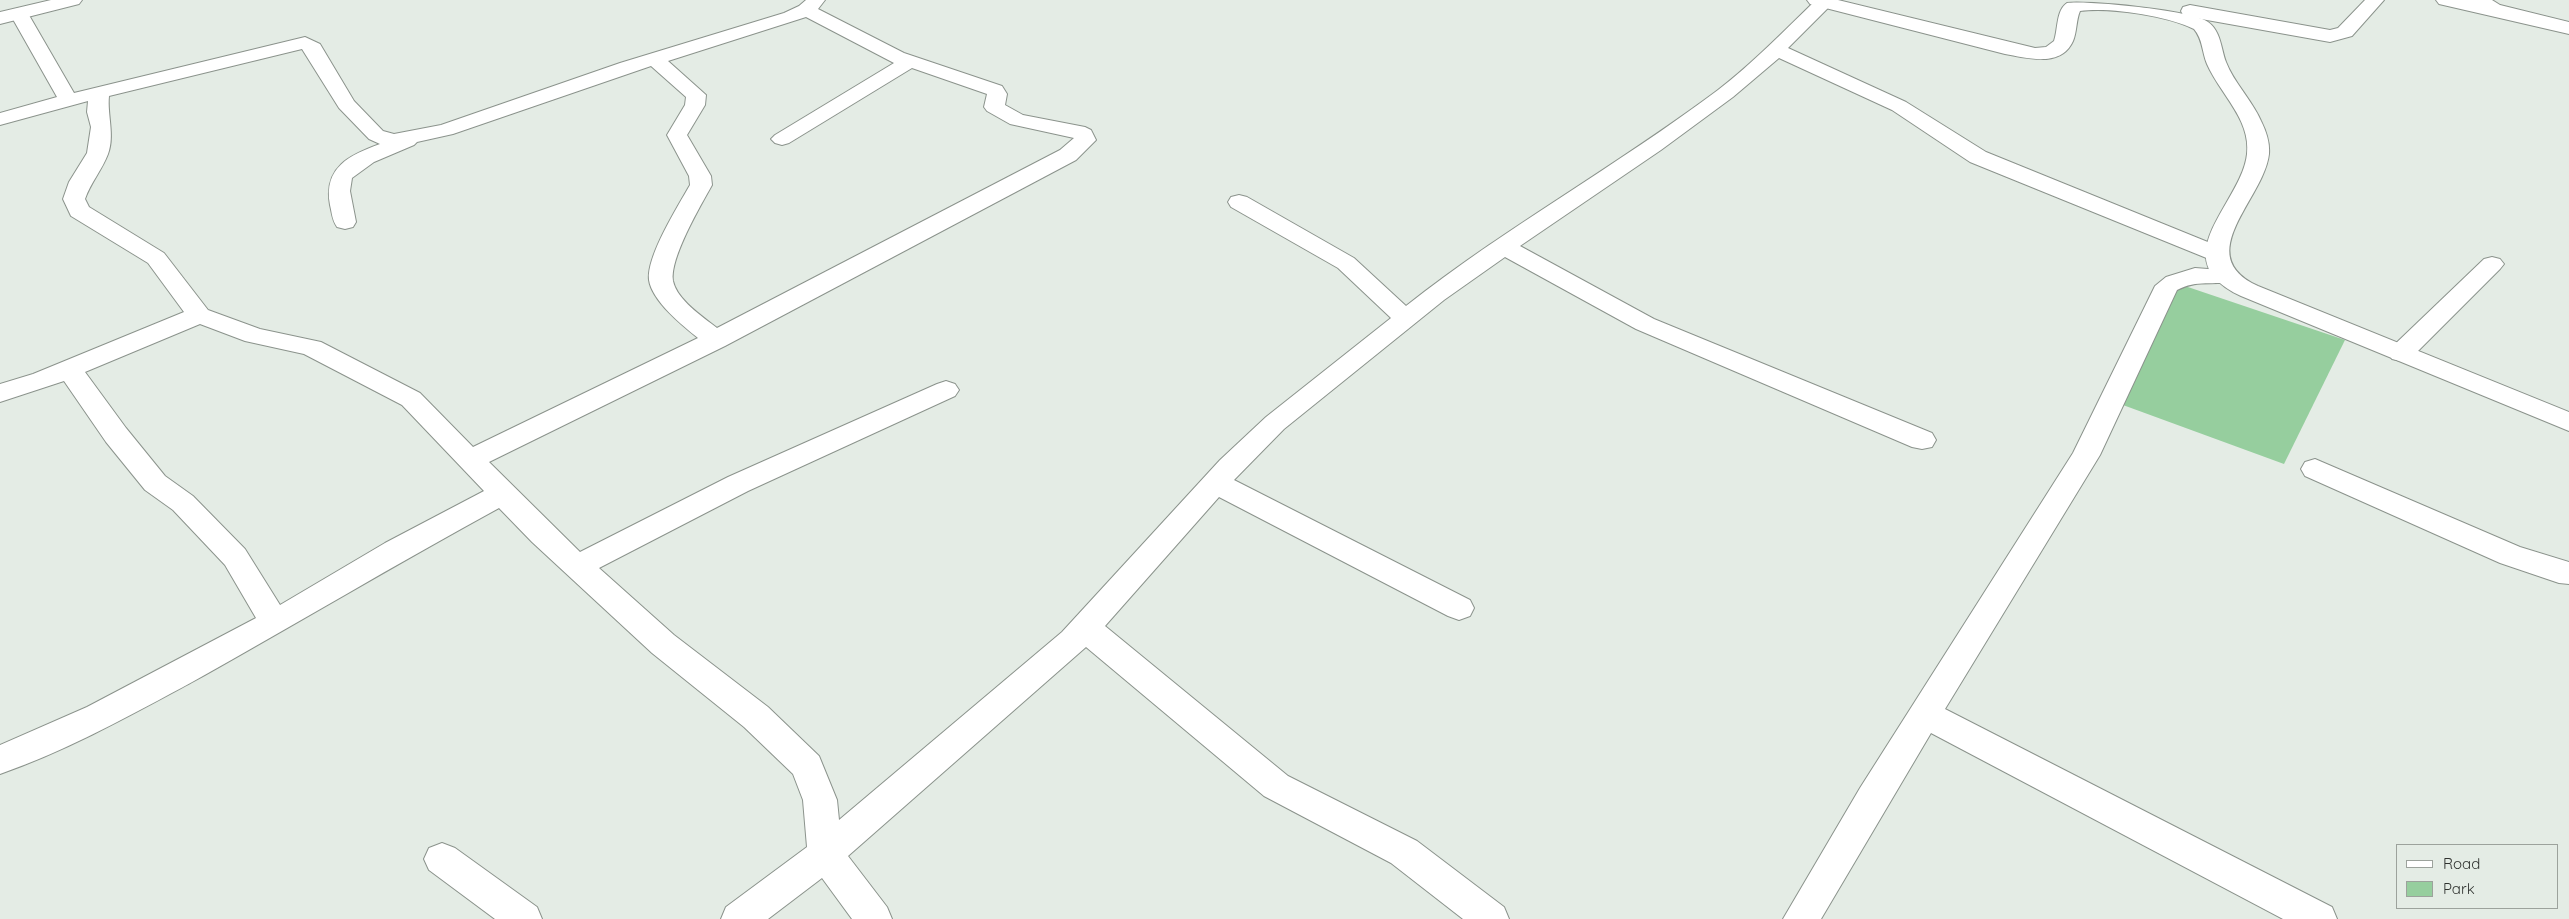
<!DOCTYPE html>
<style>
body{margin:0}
#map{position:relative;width:2569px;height:919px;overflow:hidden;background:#e4ece5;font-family:Quicksand,sans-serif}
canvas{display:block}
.legend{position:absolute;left:2396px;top:844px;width:162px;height:65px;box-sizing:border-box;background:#e4ece5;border:1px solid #9ca29c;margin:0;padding:6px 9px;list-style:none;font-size:15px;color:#2f322f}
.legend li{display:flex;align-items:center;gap:10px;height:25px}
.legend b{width:25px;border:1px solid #9ca29c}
</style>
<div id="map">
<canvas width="2569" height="919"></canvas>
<ul class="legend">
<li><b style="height:6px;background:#fff"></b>Road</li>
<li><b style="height:14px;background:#96ce9e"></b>Park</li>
</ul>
</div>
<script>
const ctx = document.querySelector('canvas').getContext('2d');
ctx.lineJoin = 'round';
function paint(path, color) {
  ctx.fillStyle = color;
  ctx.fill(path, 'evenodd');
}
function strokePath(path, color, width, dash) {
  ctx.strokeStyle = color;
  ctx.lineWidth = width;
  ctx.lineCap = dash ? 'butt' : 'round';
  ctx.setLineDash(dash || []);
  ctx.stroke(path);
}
const green = new Path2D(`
 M 2173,282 L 2345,340 L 2284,464 L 2112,401 Z`);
const street = new Path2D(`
 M 806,0 L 825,0 L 818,9 L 904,53 L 1002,86 L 1007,94 L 1005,105 L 1023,115 L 1085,127 L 1091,130 L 1096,140 L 1076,160 L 725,346 L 489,462 L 580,552 L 728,477 L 937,384 L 946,381 L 955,384 L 959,390 L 955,396 L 748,491 L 599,568 L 674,635 L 768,707 L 819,756 L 837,800 L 839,820 L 1062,632 L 1220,460 L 1266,417 L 1391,318 L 1338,268 L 1231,207 L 1228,202 L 1231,197 L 1239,195 L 1247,197 L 1354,258 L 1406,306 C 1506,227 1617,166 1718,90 C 1753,63 1784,31 1816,0 L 1832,0 L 1830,6 L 1788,48 L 1906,102 L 1986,152 L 2225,249 L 2229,254 L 2225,259 L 2217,261 L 2209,259 L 1970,162 L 1892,110 L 1779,58 L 1733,97 L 1661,150 L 1520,246 L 1654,319 L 1932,433 L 1936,440 L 1932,447 L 1922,449 L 1912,447 L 1636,329 L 1505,257 L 1444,300 L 1284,429 L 1234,480 L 1470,600 L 1474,608 L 1470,616 L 1459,620 L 1448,616 L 1219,497 L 1105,626 L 1288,776 L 1417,841 L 1504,907 L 1509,919 L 1463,919 L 1391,863 L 1264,796 L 1086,647 L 848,856 L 887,907 L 892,919 L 852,919 L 822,878 L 768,919 L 721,919 L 726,907 L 807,847 L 803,800 L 793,774 L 744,727 L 652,653 L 532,542 L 499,508 C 396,564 296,624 194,681 C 131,715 68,750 0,774 L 0,745 L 87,707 L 256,618 L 225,565 L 173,510 L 145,490 L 106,442 L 64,381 L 0,402 L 0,384 L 33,374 L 184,312 L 148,263 L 71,216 L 63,199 L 69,182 L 87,153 L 91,127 L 87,112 L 88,101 L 0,125 L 0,113 L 57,97 L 10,14 L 12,10 L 26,10 L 74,93 L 305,37 L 320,44 L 354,101 L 383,131 L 394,134 L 441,125 L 620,63 L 784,13 L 799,6 ZM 806,17 L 894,63 L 775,135 L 771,139 L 775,143 L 782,145 L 789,143 L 912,68 L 987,94 L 984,107 L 987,111 L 1010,124 L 1074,138 L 1060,150 L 717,328 C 703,317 677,300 673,281 C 669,259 701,205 712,185 L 711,176 L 687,135 L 705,105 L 706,95 L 668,61 ZM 302,49 L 339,108 L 369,139 L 380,144 C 350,155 323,167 330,205 C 332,213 332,220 337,227 L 345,229 L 353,227 L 356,222 L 350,191 L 352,178 L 374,162 L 414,145 L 417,142 L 453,134 L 651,66 L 686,97 L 685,105 L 667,135 L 689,176 L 690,185 C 678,206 646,257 649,280 C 652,301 683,326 698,338 L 473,447 L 420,393 L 321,342 L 260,329 L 208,310 L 164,253 L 89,207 L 85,199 C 91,182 102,170 108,154 C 115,135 107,115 109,96 ZM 200,324 L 245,341 L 304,354 L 402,405 L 484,491 L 385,543 L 280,605 L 245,549 L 193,496 L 165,476 L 126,428 L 85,372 Z
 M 2365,0 L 2384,0 L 2352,36 L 2330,42 L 2190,17 L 2183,15 L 2181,11 L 2183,7 L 2190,5 L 2330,30 L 2338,28 Z
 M 2436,0 L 2492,0 L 2500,5 L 2569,22 L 2569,34 L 2439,4 Z
 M 2492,257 L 2500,259 L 2504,264 L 2500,269 L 2410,359 L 2401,361 L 2392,359 L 2388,353 L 2392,347 L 2484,259 Z
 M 2195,268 L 2234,271 L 2238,276 L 2234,281 C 2214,286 2197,279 2177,290 L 2100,455 L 1945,709 L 2332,907 L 2337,919 L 2283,919 L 1931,733 L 1821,919 L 1783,919 L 1860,788 L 2073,453 L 2155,286 L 2166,277 Z
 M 2315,459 L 2520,547 L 2569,562 L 2569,584 L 2559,583 L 2500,563 L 2305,476 L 2301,469 L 2305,462 Z
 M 442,843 L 455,848 L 537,907 L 542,919 L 495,919 L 429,870 L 424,859 L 429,848 Z`);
const secondary = new Path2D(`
 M 51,0 L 82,0 L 79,4 L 0,24 L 0,12 Z
 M 1807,0 L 1838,0 L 2035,48 L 2046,47 L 2054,41 C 2058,30 2056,10 2067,3 C 2083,0 2193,10 2208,22 C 2221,31 2221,49 2226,62 C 2234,83 2252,100 2261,121 C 2266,131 2270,142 2269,154 C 2264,199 2190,255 2258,286 L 2569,412 L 2569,431 L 2241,296 C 2161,259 2242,203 2247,154 C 2251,119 2220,94 2207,64 C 2202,53 2203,39 2194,29 C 2167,16 2111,7 2080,11 C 2076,20 2077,32 2073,41 C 2061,68 2027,58 2005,54 L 1810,4 Z`);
paint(green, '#96ce9e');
strokePath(street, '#8b938c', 2);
strokePath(secondary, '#8b938c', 2);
paint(street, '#fff');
paint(secondary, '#fff');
</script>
